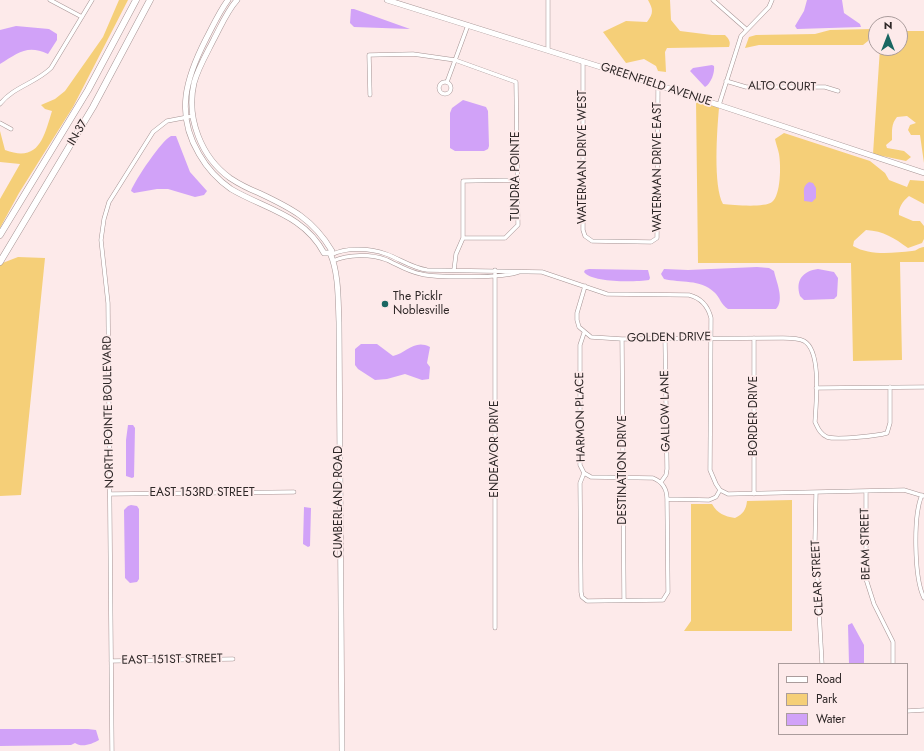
<!DOCTYPE html>
<style>
body{margin:0}
#map{position:relative;width:924px;height:751px;overflow:hidden;background:#fdeaea;font-family:Jost,sans-serif}
canvas{display:block}
.legend{position:absolute;left:778px;top:663px;width:130px;height:72px;box-sizing:border-box;background:#fdeaea;border:1px solid #aa9c9c;margin:0;padding:5px 7px;list-style:none;font-size:12px;color:#2e2727}
.legend li{display:flex;align-items:center;gap:8px;height:20px}
.legend b{width:20px;border:1px solid #aa9c9c}
.north{position:absolute;left:868px;top:16px;width:40px;height:40px;box-sizing:border-box;background:#fdeaea;border:1px solid #aa9c9c;border-radius:50%;rotate:0deg;font-size:11px;font-weight:700;line-height:16px;text-align:center;color:#2e2727}
.north::after{content:'';display:block;margin:auto;width:14px;height:18px;background:#1a6762;clip-path:polygon(50% 0,100% 100%,50% 72%,0 100%)}
</style>
<div id="map">
<canvas width="924" height="751"></canvas>
<ul class="legend">
<li><b style="height:5px;background:#fff"></b>Road</li>
<li><b style="height:11px;background:#f5cf78"></b>Park</li>
<li><b style="height:11px;background:#d1a2f8"></b>Water</li>
</ul>
<div class="north">N</div>
</div>
<script>
const ctx = document.querySelector('canvas').getContext('2d');
ctx.lineJoin = 'round';
function paint(path, color) {
  ctx.fillStyle = color;
  ctx.fill(path, 'evenodd');
}
function strokePath(path, color, width, dash) {
  ctx.strokeStyle = color;
  ctx.lineWidth = width;
  ctx.lineCap = dash ? 'butt' : 'round';
  ctx.setLineDash(dash || []);
  ctx.stroke(path);
}
function write(font, color, halo, rows, align = 'center') {
  ctx.font = font + ' Jost,sans-serif';
  ctx.lineWidth = 3.5;
  ctx.setLineDash([]);
  ctx.textBaseline = 'middle';
  ctx.strokeStyle = halo;
  ctx.fillStyle = color;
  for (const [text, x, y, turn = 0] of rows) {
    ctx.save();
    ctx.translate(x, y);
    ctx.rotate((+turn || 0) * Math.PI / 180);
    ctx.textAlign = isNaN(turn) ? turn : align;
    if (halo) ctx.strokeText(text, 0, 0);
    ctx.fillText(text, 0, 0);
    ctx.restore();
  }
}
const green = new Path2D(`
 M 119,0 L 128,0 L 73,107 L 19,193 L 0,228 L 0,199 L 20,164 L 0,162 L 0,131 L 5,150 C 39,163 44,137 52,111 L 45,109 L 41,105 L 55,99 L 65,91 L 103,37 Z
 M 648,0 L 670,0 L 671,20 L 680,31 L 712,35 L 725,35 C 729,39 731,42 729,47 L 667,48 L 665,52 L 666,72 L 658,71 L 656,66 L 644,59 L 626,63 L 603,32 L 626,21 L 647,22 C 654,13 653,9 648,0 Z
 M 872,29 L 868,41 L 863,45 L 759,45 L 745,48 L 749,37 L 756,35 L 815,34 L 830,30 Z
 M 900,31 L 924,31 L 924,163 L 920,135 L 911,135 L 908,130 L 910,125 L 916,123 L 907,116 L 897,117 C 891,124 892,131 892,140 L 886,145 L 887,148 L 904,151 L 911,157 L 906,161 L 873,154 L 880,48 L 900,48 Z
 M 696,100 L 719,108 C 717,130 713,186 723,204 C 733,205 764,208 772,202 C 781,195 781,165 779,154 C 778,149 776,144 775,139 L 784,133 L 870,161 L 885,173 L 889,180 L 907,187 L 910,180 L 924,181 L 924,204 L 909,196 C 903,201 898,208 899,215 L 913,221 L 920,221 L 924,226 L 924,239 L 922,243 L 908,248 C 894,238 884,231 866,230 L 854,241 L 853,246 C 870,256 893,253 912,251 C 917,251 919,247 924,247 L 924,262 L 900,262 L 902,360 L 853,361 L 851,263 L 698,263 Z
 M 18,257 L 45,258 L 21,495 L 0,496 L 0,264 Z
 M 792,500 L 792,631 L 684,631 L 691,621 L 691,504 L 712,504 C 718,514 724,516 735,518 C 743,514 746,510 747,501 Z`);
const water = new Path2D(`
 M 807,0 L 842,0 L 844,13 L 860,24 L 861,27 L 797,29 L 795,26 L 804,11 Z
 M 351,9 L 354,9 L 410,29 L 354,27 L 350,23 Z
 M 16,26 L 49,29 L 57,34 L 57,40 L 48,54 C 27,44 18,53 0,64 L 0,30 Z
 M 712,65 L 714,66 C 715,72 711,84 705,87 L 690,71 L 693,68 Z
 M 463,100 L 486,107 L 488,111 L 489,146 L 488,149 L 484,151 L 455,151 L 450,148 L 450,113 L 452,108 Z
 M 171,136 L 176,136 L 190,172 L 207,191 L 204,195 L 195,197 L 168,189 L 157,189 L 134,193 L 131,191 C 135,180 162,140 171,136 Z
 M 809,182 L 813,183 L 816,188 L 816,198 L 812,202 L 804,201 C 805,193 801,187 809,182 Z
 M 757,267 L 769,268 L 774,271 C 776,281 785,300 776,309 L 728,309 C 721,305 720,297 714,292 C 700,279 681,283 664,279 L 661,274 L 664,269 L 688,270 Z
 M 589,269 L 645,270 L 648,270 L 650,278 L 649,280 C 635,282 592,283 584,272 L 585,270 Z
 M 818,269 L 834,272 L 838,278 L 837,296 L 834,299 L 804,300 L 800,296 C 795,280 803,271 818,269 Z
 M 361,344 L 377,344 L 393,356 C 407,353 414,339 430,347 L 427,363 L 430,367 L 429,379 L 422,380 L 405,374 L 387,379 L 375,380 L 358,369 L 355,365 L 355,349 Z
 M 128,425 L 133,425 L 135,428 L 134,477 L 132,478 L 126,476 L 126,440 Z
 M 131,505 L 137,506 L 139,509 L 139,579 L 137,582 L 130,583 L 125,578 L 124,510 L 128,506 Z
 M 304,507 L 311,508 L 310,546 L 308,547 L 303,544 Z
 M 852,623 L 864,645 L 864,664 L 849,664 L 848,625 Z
 M 0,729 L 88,729 L 96,730 L 99,740 C 92,744 82,748 75,743 L 71,745 L 0,746 Z`);
const street = new Path2D(`
 M 50,0 L 82,17
 M 713,0 L 746,29
 M 548,50 L 548,0
 M 583,61 L 583,230 L 585,236 L 592,241 L 651,242 L 657,238 L 658,85
 M 726,81 L 746,87 L 825,87 L 838,91
 M439 88a6 6 0 1 1 12 0a6 6 0 1 1-12 0Z
 M 447,82 L 468,25
 M 370,95 L 369,55 L 413,54 L 455,60 L 516,82 L 518,225 L 505,238 L 463,238 L 456,254 L 454,270
 M 0,104 C 13,87 36,83 51,68 L 92,0
 M 719,105 L 741,36 L 769,7 L 772,0
 M 0,123 L 11,129
 M 463,238 L 463,181 L 517,180
 M 331,255 C 346,247 370,248 386,254 C 400,259 412,268 427,270 L 542,272 L 607,294 L 689,295 C 701,298 708,306 711,318 L 710,470 L 716,484 L 720,490 L 728,494 L 904,490 L 924,496
 M 333,261 C 348,254 371,254 387,260 C 398,265 409,272 421,274 C 438,278 505,278 519,272
 M 495,270 L 495,628
 M 585,286 L 577,313 L 577,320 L 579,327 L 591,337 L 622,339 L 783,338 C 790,338 798,338 804,341 C 822,351 816,404 815,422 C 818,428 820,434 827,437 C 836,440 877,436 887,433 L 890,423 L 890,387
 M 584,333 L 580,345 L 580,465 L 584,473 L 591,477 L 653,478 C 663,482 667,489 667,499 L 668,592 L 663,600 L 587,601 L 582,597 L 581,592 L 580,483 L 584,473
 M 754,338 L 754,494
 M 622,339 L 624,600
 M 816,388 L 924,387
 M 661,482 L 666,475 L 667,469 L 665,338
 M 866,491 L 866,579 L 874,604 L 893,642 L 893,664
 M 816,493 L 815,541 L 822,664
 M 110,494 L 294,492
 M 922,495 C 913,515 914,578 924,598
 M 667,499 L 709,500 L 716,497 L 720,490
 M 111,661 L 233,659
 M 907,711 L 924,710
 M 112,751 L 108,303 L 101,240 L 104,219 L 109,202 L 153,132 L 167,121 L 193,116`);
const secondary = new Path2D(`
 M 228,0 C 219,12 213,26 206,39 C 186,78 175,114 199,154 C 207,168 218,180 231,189 C 265,209 304,215 324,253 L 330,253
 M 237,0 C 227,11 221,26 214,39 C 207,53 198,68 194,83 C 186,118 201,157 230,178 C 239,184 249,189 259,193 C 291,208 313,219 332,251 L 330,253 C 339,273 338,301 339,322 L 342,751
 M 387,0 L 658,85 L 924,173`);
const highway = new Path2D(`
 M 0,235 L 88,90 L 136,0
 M 0,262 L 93,107 L 150,0`);
const markers = [
 [385,304,4,"#1a6762"]
];
const streetNames = [
 ["GREENFIELD AVENUE",656,85,18],
 ["ALTO COURT",782,87,1],
 ["IN-37",78,133,-59],
 ["WATERMAN DRIVE WEST",583,157,-90],
 ["WATERMAN DRIVE EAST",658,167,-90],
 ["TUNDRA POINTE",516,176,-90],
 ["GOLDEN DRIVE",669,338,-1],
 ["GALLOW LANE",666,411,-91],
 ["NORTH POINTE BOULEVARD",109,412,-91],
 ["BORDER DRIVE",754,416,-90],
 ["HARMON PLACE",581,417,-91],
 ["ENDEAVOR DRIVE",495,449,-90],
 ["DESTINATION DRIVE",623,470,-90],
 ["EAST 153RD STREET",202,493],
 ["CUMBERLAND ROAD",339,502,-90],
 ["BEAM STREET",866,544,-91],
 ["CLEAR STREET",818,578,-93],
 ["EAST 151ST STREET",172,660,-1]
];
const poiNames = [
 ["The Picklr",393,297],
 ["Noblesville",393,311]
];
paint(green, '#f5cf78');
paint(water, '#d1a2f8');
strokePath(street, '#a59393', 4.5);
strokePath(secondary, '#a59393', 6);
strokePath(highway, '#a59393', 7);
strokePath(street, '#fff', 3.5);
strokePath(secondary, '#fff', 5);
strokePath(highway, '#fff', 6);
for (const [x, y, r, color] of markers) {
  const dot = new Path2D();
  dot.arc(x, y, r, 0, 2 * Math.PI);
  ctx.fillStyle = color;
  ctx.fill(dot);
  strokePath(dot, '#fdeaea', 1.5);
}
write('12px', '#2e2727', '#fdeaea', streetNames);
write('12px', '#2e2727', '#fdeaea', poiNames, 'left');
</script>
